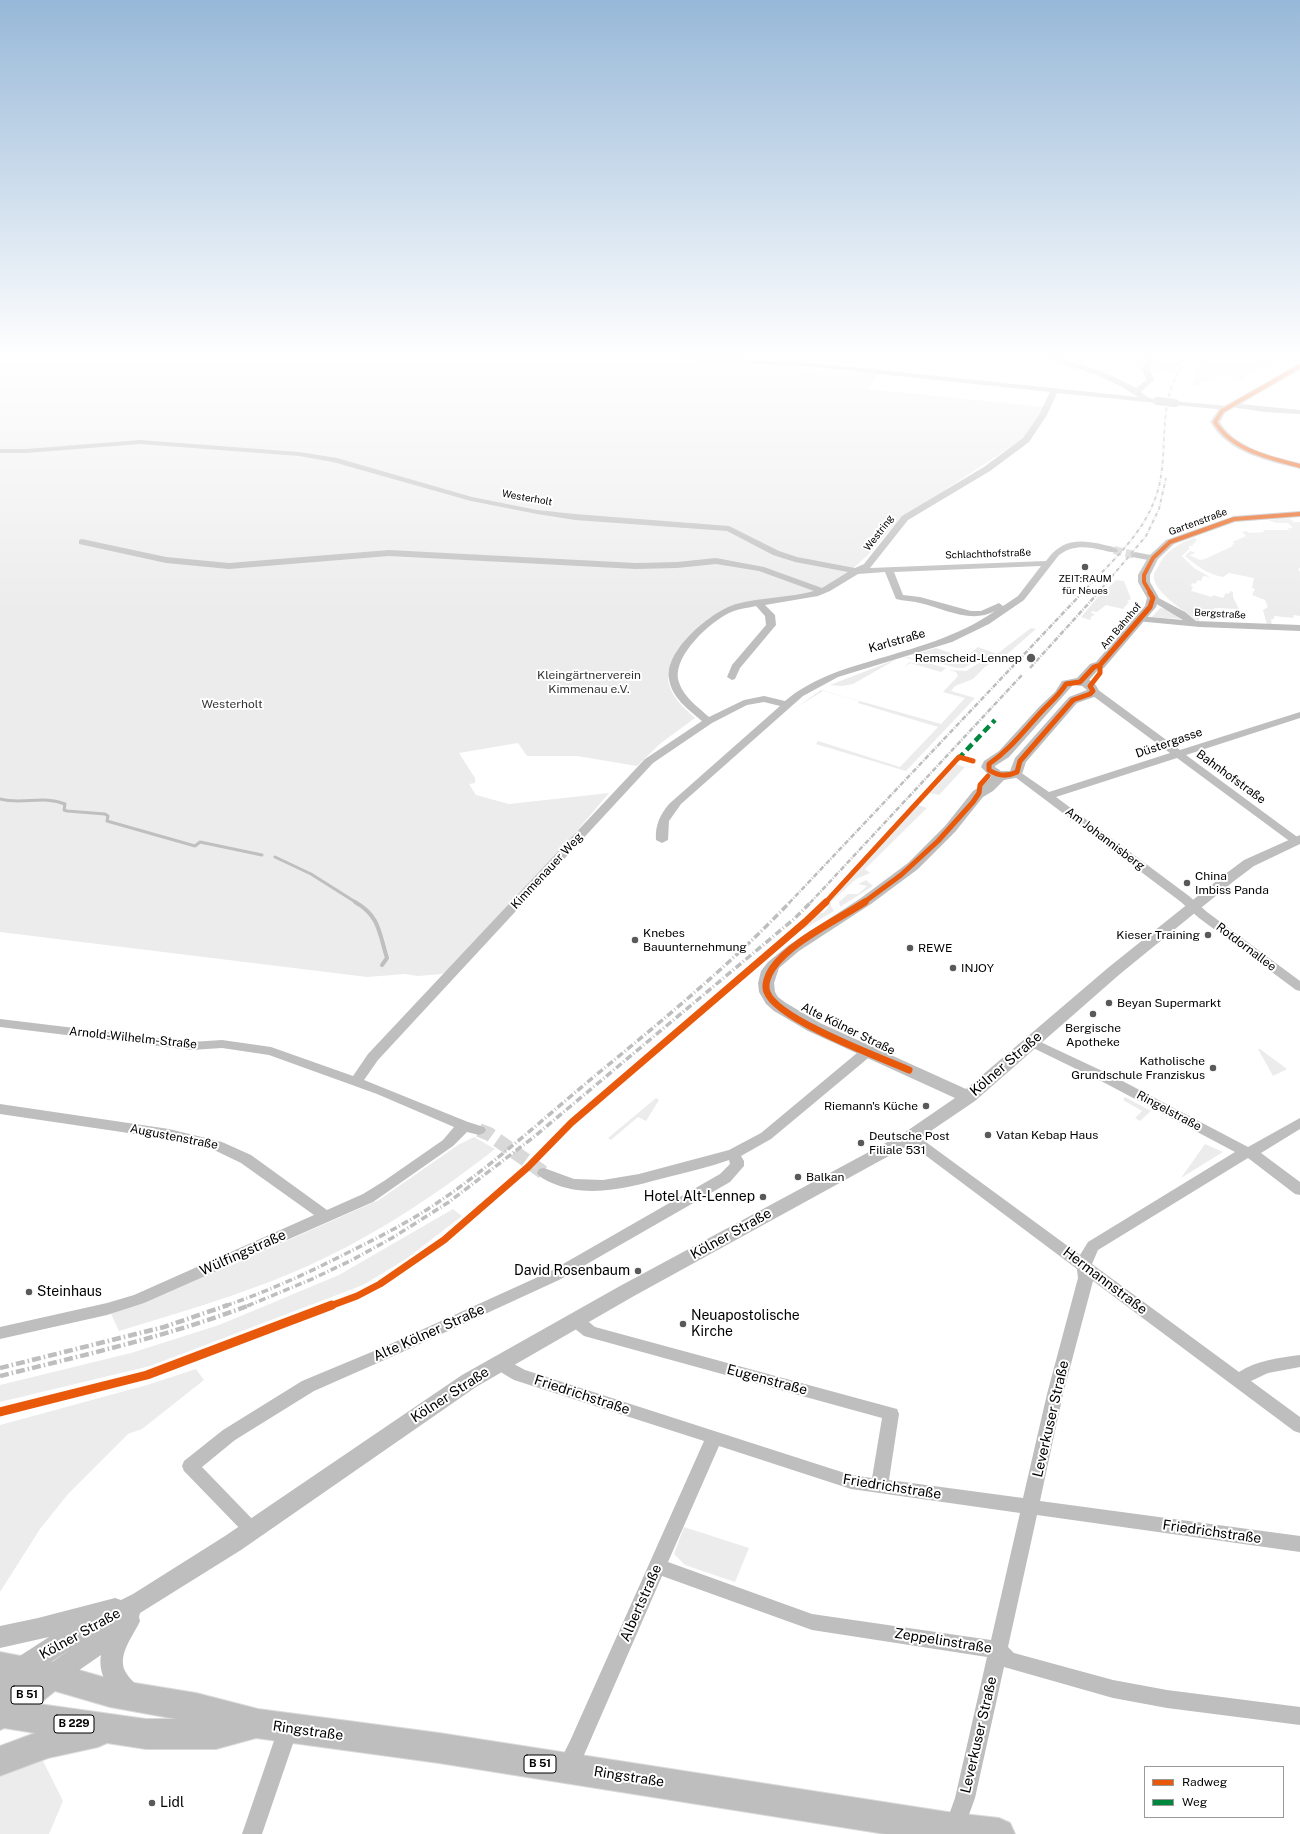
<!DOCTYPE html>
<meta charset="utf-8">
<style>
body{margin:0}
#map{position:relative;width:1300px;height:1834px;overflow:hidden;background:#fff;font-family:"Public Sans",sans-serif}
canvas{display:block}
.legend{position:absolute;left:1144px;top:1766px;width:140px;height:52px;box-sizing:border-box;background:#fff;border:1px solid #999;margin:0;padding:5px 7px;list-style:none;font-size:12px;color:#000}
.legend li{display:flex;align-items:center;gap:8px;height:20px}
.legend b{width:20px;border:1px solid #999}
</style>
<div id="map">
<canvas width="1300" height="1834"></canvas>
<ul class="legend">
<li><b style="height:5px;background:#e8590c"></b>Radweg</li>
<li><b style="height:5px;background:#00873e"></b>Weg</li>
</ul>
</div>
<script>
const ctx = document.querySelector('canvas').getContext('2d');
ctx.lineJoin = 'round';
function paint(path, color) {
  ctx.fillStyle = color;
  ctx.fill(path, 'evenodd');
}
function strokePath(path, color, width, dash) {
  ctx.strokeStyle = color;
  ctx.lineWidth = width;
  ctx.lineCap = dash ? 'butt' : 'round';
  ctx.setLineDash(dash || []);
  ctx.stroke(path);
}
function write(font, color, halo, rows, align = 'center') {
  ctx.font = font + ' "Public Sans",sans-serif';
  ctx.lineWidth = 4;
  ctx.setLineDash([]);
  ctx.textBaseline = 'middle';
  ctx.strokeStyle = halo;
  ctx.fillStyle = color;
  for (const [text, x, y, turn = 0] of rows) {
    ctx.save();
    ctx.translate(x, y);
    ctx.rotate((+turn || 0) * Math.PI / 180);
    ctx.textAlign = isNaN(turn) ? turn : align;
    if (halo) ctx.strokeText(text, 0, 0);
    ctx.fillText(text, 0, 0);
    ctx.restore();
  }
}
const green = new Path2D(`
 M 0,358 L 656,358 L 877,374 L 868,389 L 1044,407 L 1027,436 L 899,520 L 869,554 L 849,572 L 824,588 L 812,593 L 727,608 C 703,619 662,653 669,684 C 672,698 685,709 695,718 L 661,743 L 637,766 L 577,756 L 527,756 L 518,743 L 459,753 L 475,778 L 475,783 L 469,784 L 476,795 L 509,804 L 609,793 L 542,872 L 450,970 L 446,971 L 442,974 L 418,976 L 405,974 L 367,977 L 0,932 Z
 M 1131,358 L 1186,358 L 1174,371 L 1141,369 Z
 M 1204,358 L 1280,358 L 1240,380 L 1222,374 L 1195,386 L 1192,385 Z
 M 1289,518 L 1294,522 L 1300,522 L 1300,568 L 1298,569 L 1300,572 L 1300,616 L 1293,615 L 1294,618 L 1274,616 L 1274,619 L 1271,619 L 1272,625 L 1267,625 L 1263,610 L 1268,607 L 1265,600 L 1252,595 L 1255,589 L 1252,588 L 1254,578 L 1229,573 L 1223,577 C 1207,574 1197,566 1185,556 L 1190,551 L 1196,553 L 1189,555 L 1200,560 L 1205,559 L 1233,546 L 1232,545 L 1235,544 L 1232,542 L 1246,536 L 1242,532 L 1247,531 L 1249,533 L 1264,532 L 1263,530 L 1289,530 L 1288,528 L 1293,528 L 1288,523 L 1276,523 L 1268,520 Z
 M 1194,538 L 1197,540 L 1192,546 L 1189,546 L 1189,549 L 1182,556 L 1194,568 L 1210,577 L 1203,576 L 1201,581 L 1198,580 L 1195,584 L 1192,583 L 1191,586 L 1193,587 L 1191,591 L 1212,597 L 1213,595 L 1223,598 L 1226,593 L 1229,594 L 1230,591 L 1233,592 L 1233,597 L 1239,609 L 1214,608 L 1215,612 L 1205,612 L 1199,616 L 1199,621 L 1197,621 C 1186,612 1150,590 1154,574 C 1155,571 1158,567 1160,563 C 1168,549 1180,543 1194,538 Z
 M 1116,580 L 1124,581 L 1131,599 L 1127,601 L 1129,602 L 1123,609 L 1106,605 L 1097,612 L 1092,611 L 1091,613 L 1095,614 L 1090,618 L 1091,619 L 1090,620 L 1081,617 L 1099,596 Z
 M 1160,608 L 1167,609 L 1181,619 L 1152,617 Z
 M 1031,628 L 1036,629 L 1004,657 L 995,659 L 984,659 L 973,662 L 964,668 L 957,668 L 913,656 L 913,655 L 936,648 L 954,654 L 951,656 L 961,660 L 978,647 L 997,654 Z
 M 904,657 L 907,657 L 946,668 L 941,672 L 910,663 L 905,667 L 909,662 L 918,664 L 915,663 L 917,661 Z
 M 897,659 L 853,684 L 842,686 L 830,685 Z
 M 989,661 L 993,662 L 985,667 L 973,679 L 955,686 L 951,691 L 975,698 L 906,771 L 816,744 L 818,741 L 900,767 L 938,727 L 858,703 L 859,701 L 823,691 L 797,707 L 821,690 L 941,724 L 965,698 L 943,692 L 958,676 L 956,672 L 948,670 L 966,671 L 979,663 Z
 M 956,764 L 965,767 L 939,795 L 930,793 Z
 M 918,805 L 927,808 L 865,869 L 870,873 L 856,879 L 831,902 L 831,906 L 834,911 L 804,929 L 802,929 L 819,912 L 823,913 L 829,907 L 826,906 Z
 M 866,880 L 873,886 L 840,907 L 839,902 L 848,894 L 858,894 L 867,886 L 858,884 Z
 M 1258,1049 L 1260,1049 L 1287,1069 L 1273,1076 Z
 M 1125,1097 L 1151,1111 L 1140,1121 L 1135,1118 L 1142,1111 L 1123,1100 Z
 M 656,1098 L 659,1100 L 646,1121 L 638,1117 L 611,1140 L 608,1138 Z
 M 474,1137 L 495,1149 C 434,1197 365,1242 294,1272 C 237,1296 178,1313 119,1331 L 111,1314 L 232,1265 L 379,1200 L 458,1145 Z
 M 1205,1144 L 1223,1152 L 1181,1178 Z
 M 453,1209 L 462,1216 L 406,1259 L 363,1285 L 150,1366 L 0,1402 L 0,1385 L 131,1353 L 219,1325 L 339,1275 Z
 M 196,1369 L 204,1380 L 142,1429 L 128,1434 L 68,1494 L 40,1529 L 0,1592 L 0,1425 L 147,1385 Z
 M 684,1527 L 749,1548 L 735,1582 L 685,1565 L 674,1554 Z
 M 42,1759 L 63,1801 L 49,1834 L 0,1834 L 0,1777 Z`);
const streamFar1 = new Path2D(`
 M 0,799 C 22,805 44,795 65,804 L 64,810 L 67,811 L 105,814 L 108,816 L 107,821 L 195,846 L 200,842 L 262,855
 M 275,857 L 311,874 L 357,903`);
const stream = new Path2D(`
 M 355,902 C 380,916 379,933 387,958 L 382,965`);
const minorTunnelFar1 = new Path2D(`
 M 1114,550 L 1135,555`);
const minorTunnel = new Path2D(`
 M 479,1130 L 489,1134 L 544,1173`);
const minor = new Path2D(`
 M 682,358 L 716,358 L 813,363 L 1138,397 L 1122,387 L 1097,375 L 1044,358 C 1067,355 1115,376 1136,388 L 1146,380 L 1142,370 L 1147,358 L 1153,358 L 1150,370 L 1154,380 L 1141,392 L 1149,398 L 1161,401 L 1157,403 L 1057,393 L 1047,415 L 1029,442 L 990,471 L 908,520 L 870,568 L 1046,561 C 1061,540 1077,539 1101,544 C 1107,546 1114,546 1118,550 L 1117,552 C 1112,553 1107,551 1102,550 C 1086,546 1072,545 1059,555 L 1024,600 L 989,624 L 952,642 L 838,677 L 803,696 L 681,804 L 669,821 L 668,840 L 662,843 L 656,840 C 655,825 660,815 669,804 L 780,706 L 764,702 L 747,705 L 712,723 L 653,763 L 378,1060 L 364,1080 L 468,1122 L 484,1127 L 486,1130 L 484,1133 L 479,1135 L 467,1132 L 453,1146 L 373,1202 L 144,1303 L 107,1315 L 0,1339 L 0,1327 L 107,1303 L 134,1295 L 314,1215 L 241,1163 L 212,1149 L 169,1139 L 0,1114 L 0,1104 L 169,1129 L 222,1142 L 251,1155 L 327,1210 L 363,1194 L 384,1181 L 443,1140 L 454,1127 L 377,1094 L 269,1055 L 222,1048 L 191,1050 L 0,1027 L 0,1019 L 191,1042 L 222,1040 L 271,1047 L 353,1076 L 368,1054 L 645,759 L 702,721 C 688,709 672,698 669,679 C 664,650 712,611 736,604 C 762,597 789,598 814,591 L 759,571 L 716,564 L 677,568 L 636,569 L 389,556 L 229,569 L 166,563 L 79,544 L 79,540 L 82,539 L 166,557 L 229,563 L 389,550 L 636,563 L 677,562 L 716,558 L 764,567 L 822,588 L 848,572 L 795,562 L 773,555 L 727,531 L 575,520 L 537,514 L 471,501 L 333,462 L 299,456 L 140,444 L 26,453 L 0,453 L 0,449 L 26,449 L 140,440 L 299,452 L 337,458 L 472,497 L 537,510 L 575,514 L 729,526 L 779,551 L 797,557 L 855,568 L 864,564 L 902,516 L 984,467 L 1023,438 L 1039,415 L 1050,392 L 813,367 L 685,360 ZM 1041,566 L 1018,596 L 1003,606 L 999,603 L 981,611 L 971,611 L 920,597 L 903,595 L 894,572 ZM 885,572 L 896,599 C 904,601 912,601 920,603 C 945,609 971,624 995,611 C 958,637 914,648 871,661 C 840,670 810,680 785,701 L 764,696 L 744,700 L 709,717 C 697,706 682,696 678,679 C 674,655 710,622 729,613 C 737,609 747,608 756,606 L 765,616 L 766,625 L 732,665 L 727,677 L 732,680 L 735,679 L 740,668 L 776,625 L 775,615 L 765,605 L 818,596 L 830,591 L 858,574 Z
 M 1172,401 L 1227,406 L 1231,408 L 1227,410 L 1175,405 L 1172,405 Z
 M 1231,403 L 1300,410 L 1300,414 L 1265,412 L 1231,407 Z
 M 1135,552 L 1156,556 L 1157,558 L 1153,561 L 1132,557 L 1131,555 Z
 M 1153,595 L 1185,612 L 1196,621 L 1300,625 L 1300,631 L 1200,627 L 1136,621 L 1134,619 L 1139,616 L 1183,620 L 1150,600 L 1148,598 L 1150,596 Z
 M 1093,688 L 1097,689 L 1180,750 L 1300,712 L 1300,718 L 1186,755 L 1300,839 L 1300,843 L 1292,843 L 1177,758 L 1056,797 L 1189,896 L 1207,912 L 1300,981 L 1300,991 L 1296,990 L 1199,918 L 1181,902 L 1011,774 L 1012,772 L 1020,772 L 1049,792 L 1170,753 L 1089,693 L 1088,691 Z
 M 1032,1038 L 1113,1076 L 1248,1147 L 1300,1118 L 1300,1129 L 1261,1153 L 1300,1182 L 1300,1195 L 1295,1194 L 1248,1158 L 1098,1250 L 1092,1264 L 1239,1372 C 1257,1360 1279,1358 1300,1355 L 1300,1367 L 1268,1373 L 1251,1381 L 1300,1417 L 1300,1433 L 1294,1431 L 1093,1281 L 1063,1394 L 1040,1501 L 1300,1536 L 1300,1552 L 1037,1515 L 1008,1647 L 1014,1653 L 1113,1680 L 1167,1690 L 1300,1707 L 1300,1725 L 1167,1708 L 1113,1698 L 1004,1667 L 975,1798 L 962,1834 L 946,1834 L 944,1829 L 955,1798 L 987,1657 L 812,1630 L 662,1576 L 584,1755 L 574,1774 L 567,1777 L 560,1774 L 557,1767 L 570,1741 L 704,1441 L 514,1380 C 506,1375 498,1372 493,1363 L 495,1358 L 501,1357 L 525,1370 L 851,1475 L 872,1478 L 882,1418 L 584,1336 L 569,1324 L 567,1320 L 569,1316 C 580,1312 587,1321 595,1327 L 897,1409 L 899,1414 L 889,1480 L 1023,1498 L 1047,1394 L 1078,1278 L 1077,1269 L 905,1140 L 903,1137 L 905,1134 L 910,1132 L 915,1134 L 1080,1255 L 1088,1242 L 1235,1152 L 1103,1082 L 1027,1045 L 1025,1042 L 1027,1039 ZM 719,1446 L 851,1489 L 1020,1513 L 991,1640 L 812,1614 L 668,1562 Z
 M 868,1047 L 873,1048 L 875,1051 L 873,1054 L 771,1139 L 741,1156 L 744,1161 L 744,1166 L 730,1182 L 559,1280 L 398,1354 L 314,1391 L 235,1440 L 202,1467 L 259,1526 L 262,1531 L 259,1536 L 253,1539 L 247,1536 L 184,1471 L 182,1466 L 184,1461 L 223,1430 L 302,1381 L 386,1346 L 549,1272 L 720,1174 L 730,1164 L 729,1160 C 710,1167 691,1171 672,1176 C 633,1186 591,1200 552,1183 C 546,1180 540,1178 537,1173 L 539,1169 L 544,1168 L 574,1179 L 603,1180 L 639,1174 L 729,1150 L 761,1133 L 863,1048 Z
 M 288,1720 L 295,1722 L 298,1729 L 262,1834 L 242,1834 L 278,1729 L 281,1722 Z`);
const tertiary = new Path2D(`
 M 1300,363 L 1300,370 L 1225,413 L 1220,422 C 1235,448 1272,456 1300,463 L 1300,469 C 1268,461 1228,453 1210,422 L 1219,409 Z
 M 1300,511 L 1300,517 L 1235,522 L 1174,544 L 1158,559 L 1150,575 L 1150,582 L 1159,598 L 1156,607 L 1104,668 L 1098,670 L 1089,680 C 1094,682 1097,686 1099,691 L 1094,697 L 1077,703 L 1026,762 L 1021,777 L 1004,780 L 993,791 L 983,797 L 955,832 L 918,869 L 871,904 L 799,951 L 779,968 L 774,983 L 775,992 L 778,997 L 786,1003 L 820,1023 L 966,1089 L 1109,967 L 1224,875 L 1244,860 L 1300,835 L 1300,844 L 1254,866 L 1234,881 L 1120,974 L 975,1101 L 916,1141 L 634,1296 L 476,1387 L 241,1550 L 140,1613 L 139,1617 L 140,1621 C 134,1635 117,1654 125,1671 C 130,1680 138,1685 142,1694 L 138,1702 L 130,1705 C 112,1698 97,1675 101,1655 L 59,1684 L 51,1687 L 43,1684 L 39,1676 L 43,1668 L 71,1649 L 28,1677 L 20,1680 L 12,1677 L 8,1669 L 12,1661 L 49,1637 L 0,1648 L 0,1626 L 38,1618 L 115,1598 L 121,1600 L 133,1594 L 225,1536 L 462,1375 L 620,1286 L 904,1133 L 955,1098 L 808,1031 L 774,1011 L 766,1004 L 759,992 L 758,983 L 761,971 L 768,962 L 789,945 L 861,898 L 908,863 L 945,826 L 973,791 L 983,785 L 991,777 L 981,767 L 984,761 L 999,751 L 1040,706 L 1055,692 L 1062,681 L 1077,678 L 1090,664 L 1096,662 L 1145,606 L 1147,598 L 1138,582 L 1138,575 L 1149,556 L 1166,540 L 1234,516 ZM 1073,685 L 1082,686 L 1087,690 L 1069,697 L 1015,758 L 1010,771 L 1001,771 L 995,767 L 995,766 L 1009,757 Z`);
const primary = new Path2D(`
 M 0,1652 L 51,1662 L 110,1679 L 196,1693 L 258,1709 L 439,1733 L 954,1813 L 999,1818 L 1010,1823 L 1015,1834 L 885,1834 L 439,1763 L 256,1738 L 216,1749 L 146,1749 L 107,1743 L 98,1747 L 48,1758 L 0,1776 L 0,1746 L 35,1733 L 4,1728 L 0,1730 ZM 55,1691 L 110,1707 L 176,1719 L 146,1719 L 39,1704 Z`);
const railFar3 = new Path2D(`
 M 1081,594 C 1108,565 1141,537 1155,499 C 1173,453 1151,394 1191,358
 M 1097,594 L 1146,536 L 1159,509 L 1166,478`);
const railFar2 = new Path2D(`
 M 1030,668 L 1098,593
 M 789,903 L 1082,593
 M 810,903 L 1022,675`);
const railFar1 = new Path2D(`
 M 225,1306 C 269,1291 310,1272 351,1251 C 379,1237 407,1223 434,1205 C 491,1167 543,1119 596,1075 C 663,1020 730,965 790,902
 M 247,1306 L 310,1280 L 352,1260 L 392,1238 L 449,1202 L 535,1136 L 794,919 L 811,902`);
const rail = new Path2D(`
 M 0,1368 L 164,1327 L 228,1305
 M 0,1376 C 84,1355 169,1336 250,1305`);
const minorBridge = new Path2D(`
 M 1157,401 L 1175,403`);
const quiet = new Path2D(`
 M 958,759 L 995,720`);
const cyclewayFar3 = new Path2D(`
 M 1300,366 L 1222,411 L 1215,422 C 1232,450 1270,458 1300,466
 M 1151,594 L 1144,582 L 1144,575 L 1153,558 L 1170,542 L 1234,519 L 1300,514`);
const cyclewayFar2 = new Path2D(`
 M 1100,665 L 1100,673 L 1090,686 L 1093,691 L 1090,694 L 1073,700 L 1020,761 L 1017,772 C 1007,777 998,776 989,770 L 989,764 C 1011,749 1025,729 1044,709 C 1052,701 1060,694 1066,684 L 1080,682 L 1094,667 Z
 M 1100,665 L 1150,607 L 1153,598 L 1150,593
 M 825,903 L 959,757 L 973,761
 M 863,903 L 901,875 L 938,841 L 973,802 L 979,793 L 980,785 L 988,776`);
const cyclewayFar1 = new Path2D(`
 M 865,902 C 837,920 790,942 772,969 C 768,975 764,985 767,992 C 776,1019 881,1058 909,1070
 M 330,1306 L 357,1296 L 380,1284 L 444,1240 L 528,1167 L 571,1123 L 805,922 L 826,902`);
const cycleway = new Path2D(`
 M 0,1412 L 147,1375 L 332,1305`);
const markers = [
 [1085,567,4,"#595959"],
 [1031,658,5,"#595959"],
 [1187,883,4,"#595959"],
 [1208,935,4,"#595959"],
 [635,940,4,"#595959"],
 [910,948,4,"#595959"],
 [953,968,4,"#595959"],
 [1109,1003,4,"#595959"],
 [1093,1014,4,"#595959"],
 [1213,1068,4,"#595959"],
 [926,1106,4,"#595959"],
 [988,1135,4,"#595959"],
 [861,1143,4,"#595959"],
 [798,1177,4,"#595959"],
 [763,1197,4,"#595959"],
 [638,1271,4,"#595959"],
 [29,1292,4,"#595959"],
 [683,1324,4,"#595959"],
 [152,1803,4,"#595959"]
];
const farStreetnames = [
 ["Westerholt",527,498,10],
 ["Gartenstraße",1198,522,-20],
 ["Westring",879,533,-53],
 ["Schlachthofstraße",988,554,-2],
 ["Bergstraße",1220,614,3],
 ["Am Bahnhof",1121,626,-50]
];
const farPoinames = [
 ["ZEIT:RAUM",1085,579],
 ["für Neues",1085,591]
];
const shields = [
 [27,1695,32],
 [74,1724,40],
 [540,1764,32]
];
const shieldNames = [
 ["B 51",27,1695],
 ["B 229",74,1724],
 ["B 51",540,1764]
];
const streetNames = [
 ["Karlstraße",897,641,-16],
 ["Düstergasse",1169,743,-19],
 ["Bahnhofstraße",1231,777,36],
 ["Am Johannisberg",1105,839,37],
 ["Kimmenauer Weg",547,871,-47],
 ["Rotdornallee",1246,947,37],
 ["Alte Kölner Straße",848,1029,26],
 ["Arnold-Wilhelm-Straße",133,1038,6],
 ["Ringelstraße",1169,1111,28],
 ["Augustenstraße",174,1137,11]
];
const poiNames = [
 ["Remscheid-Lennep",1022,658,"right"],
 ["China",1195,876],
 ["Imbiss Panda",1195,890],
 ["Knebes",643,933],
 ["Bauunternehmung",643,947],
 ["Kieser Training",1200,935,"right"],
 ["REWE",918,948],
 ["INJOY",961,968],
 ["Beyan Supermarkt",1117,1003],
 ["Bergische",1093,1028,"center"],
 ["Apotheke",1093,1042,"center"],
 ["Katholische",1205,1061,"right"],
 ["Grundschule Franziskus",1205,1075,"right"],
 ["Riemann's Küche",918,1106,"right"],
 ["Vatan Kebap Haus",996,1135],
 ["Deutsche Post",869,1136],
 ["Filiale 531",869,1150],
 ["Balkan",806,1177]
];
const parkNames = [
 ["Kleingärtnerverein",589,675],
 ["Kimmenau e.V.",589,689],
 ["Westerholt",232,704]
];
const nearStreetnames = [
 ["Kölner Straße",1006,1064,-41],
 ["Kölner Straße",731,1234,-29],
 ["Wülfingstraße",243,1253,-24],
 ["Hermannstraße",1105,1281,37],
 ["Alte Kölner Straße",429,1333,-24],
 ["Eugenstraße",767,1380,15],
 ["Kölner Straße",450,1395,-33],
 ["Friedrichstraße",582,1395,18],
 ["Leverkuser Straße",1051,1419,-77],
 ["Friedrichstraße",892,1487,9],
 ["Friedrichstraße",1212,1532,8],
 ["Albertstraße",641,1603,-66],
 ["Kölner Straße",80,1634,-29],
 ["Zeppelinstraße",943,1641,9],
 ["Ringstraße",308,1731,8],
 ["Leverkuser Straße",979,1735,-77],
 ["Ringstraße",629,1777,9]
];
const nearPoinames = [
 ["Hotel Alt-Lennep",755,1197,"right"],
 ["David Rosenbaum",630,1271,"right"],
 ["Steinhaus",37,1292],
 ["Neuapostolische",691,1316],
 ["Kirche",691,1332],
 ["Lidl",160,1803]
];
paint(green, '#ececec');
strokePath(streamFar1, '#bfbfbf', 3);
strokePath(stream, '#bfbfbf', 4);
strokePath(minorTunnelFar1, '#d9d9d9', 8, [8, 4]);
strokePath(minorTunnel, '#d9d9d9', 14, [14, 7]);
strokePath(primary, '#dbdbdb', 2);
paint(minor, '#bebebe');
paint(tertiary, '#bebebe');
paint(primary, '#bebebe');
strokePath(railFar3, '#bebebe', 2, [4, 1.5, 0.5, 1.5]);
strokePath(railFar2, '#bebebe', 2.5, [5, 1.5, 1, 1.5]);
strokePath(railFar1, '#bebebe', 3.5, [7, 2.5, 1, 2.5]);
strokePath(rail, '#bebebe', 4.5, [9, 3, 1.5, 3]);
strokePath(minorBridge, '#bebebe', 8);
strokePath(quiet, '#00873e', 4.5, [8, 4.5]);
strokePath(cyclewayFar3, '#e8590c', 4);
strokePath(cyclewayFar2, '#e8590c', 5);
strokePath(cyclewayFar1, '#e8590c', 7);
strokePath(cycleway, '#e8590c', 9);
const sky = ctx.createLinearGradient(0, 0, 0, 614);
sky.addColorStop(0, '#97b8d8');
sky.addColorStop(0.58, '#fff');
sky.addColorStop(1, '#ffffff00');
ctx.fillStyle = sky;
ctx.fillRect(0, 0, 1300, 614);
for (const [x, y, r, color] of markers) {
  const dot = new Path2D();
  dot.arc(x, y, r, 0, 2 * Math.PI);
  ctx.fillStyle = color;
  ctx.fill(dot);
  strokePath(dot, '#fff', 1.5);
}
write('10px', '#000', '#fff', farStreetnames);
write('10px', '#000', '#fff', farPoinames);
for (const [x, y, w] of shields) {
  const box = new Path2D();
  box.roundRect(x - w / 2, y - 9, w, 18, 3);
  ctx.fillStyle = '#fff';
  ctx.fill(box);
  strokePath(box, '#000', 1);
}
write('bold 11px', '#000', null, shieldNames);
write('12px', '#000', '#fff', streetNames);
write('12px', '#000', '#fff', poiNames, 'left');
write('12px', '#333', '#fff', parkNames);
write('14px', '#000', '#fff', nearStreetnames);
write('14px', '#000', '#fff', nearPoinames, 'left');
</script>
